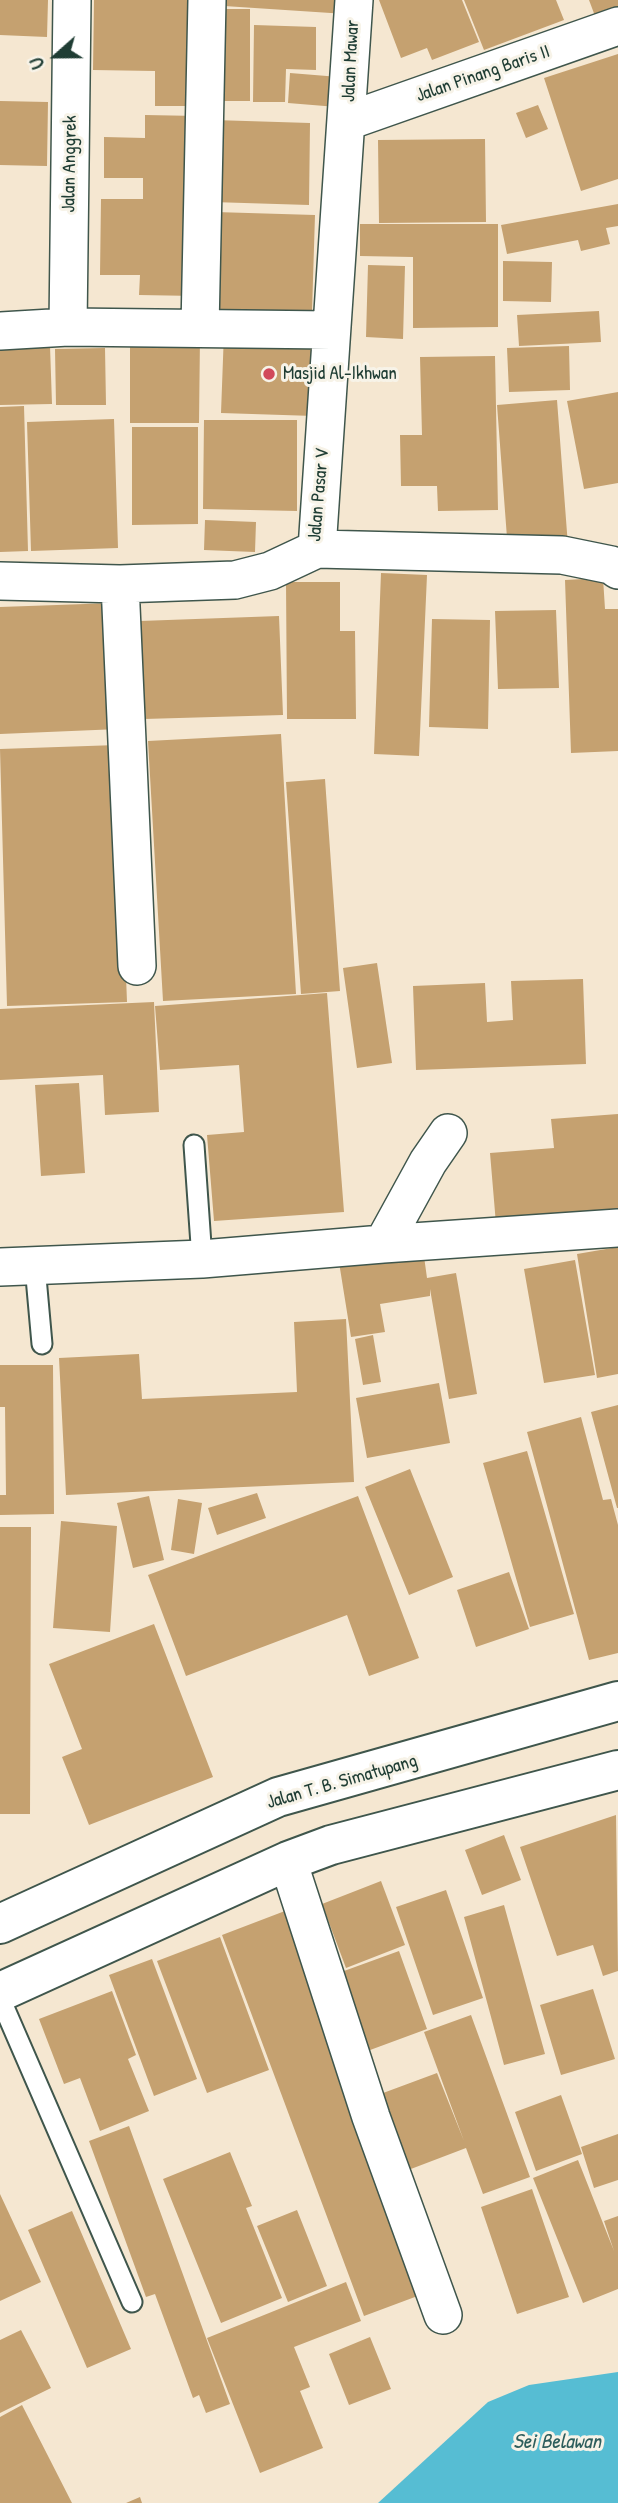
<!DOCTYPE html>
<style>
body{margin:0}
#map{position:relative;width:618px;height:2503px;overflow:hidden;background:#f5e7d1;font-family:"Patrick Hand",sans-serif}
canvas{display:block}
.north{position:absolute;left:21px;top:21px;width:70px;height:70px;-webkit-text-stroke:5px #f7f3e8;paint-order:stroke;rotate:249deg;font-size:19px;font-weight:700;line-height:28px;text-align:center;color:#1f3d34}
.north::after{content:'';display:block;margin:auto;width:24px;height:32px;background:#1f3d34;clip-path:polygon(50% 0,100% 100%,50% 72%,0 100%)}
</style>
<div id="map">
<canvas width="618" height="2503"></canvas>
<div class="north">U</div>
</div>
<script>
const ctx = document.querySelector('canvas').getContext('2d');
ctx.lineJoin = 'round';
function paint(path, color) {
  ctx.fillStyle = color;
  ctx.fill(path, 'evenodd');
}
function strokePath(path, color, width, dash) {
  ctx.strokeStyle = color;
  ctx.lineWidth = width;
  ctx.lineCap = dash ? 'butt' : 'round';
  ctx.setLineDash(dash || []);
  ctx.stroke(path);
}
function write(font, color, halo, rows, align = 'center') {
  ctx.font = font + ' "Patrick Hand",sans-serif';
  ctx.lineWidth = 6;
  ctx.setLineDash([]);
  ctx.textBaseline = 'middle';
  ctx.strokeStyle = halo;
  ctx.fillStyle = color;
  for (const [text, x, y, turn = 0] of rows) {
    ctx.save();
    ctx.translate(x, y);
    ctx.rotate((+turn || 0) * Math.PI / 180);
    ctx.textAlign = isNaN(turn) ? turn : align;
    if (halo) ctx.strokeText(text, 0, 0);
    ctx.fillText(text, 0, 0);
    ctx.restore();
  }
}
const water = new Path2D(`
 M 618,2372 L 618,2503 L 378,2503 L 488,2402 L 529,2385 Z`);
const building = new Path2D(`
 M 0,0 L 48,0 L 47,37 L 0,35 Z
 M 94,0 L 198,0 L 196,106 L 155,106 L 155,71 L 93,70 Z
 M 210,0 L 346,0 L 346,14 L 209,5 Z
 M 379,0 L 462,0 L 479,42 L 432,60 L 427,48 L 401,58 Z
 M 464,0 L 556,0 L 564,20 L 484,50 Z
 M 589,0 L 618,0 L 618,7 L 595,16 Z
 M 215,9 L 250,9 L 250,101 L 215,101 Z
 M 254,25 L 316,27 L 316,70 L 286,69 L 285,102 L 253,102 Z
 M 618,54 L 618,179 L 581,191 L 544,78 Z
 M 290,73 L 339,77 L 337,107 L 288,103 Z
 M 0,101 L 48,102 L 47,166 L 0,165 Z
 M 538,105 L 548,129 L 526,138 L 516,113 Z
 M 145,115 L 198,116 L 196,296 L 139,295 L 140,275 L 100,275 L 101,199 L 143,199 L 143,178 L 104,178 L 104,137 L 145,138 Z
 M 214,120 L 310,123 L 309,205 L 212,202 Z
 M 485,139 L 486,222 L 379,223 L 378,140 Z
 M 618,204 L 618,226 L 606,228 L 610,244 L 581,251 L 578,240 L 507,254 L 501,225 Z
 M 215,212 L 315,215 L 312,312 L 212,309 Z
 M 360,224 L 498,224 L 498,327 L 413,328 L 413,257 L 360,256 Z
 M 503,261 L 552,262 L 551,302 L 503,301 Z
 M 368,265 L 405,266 L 403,339 L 366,337 Z
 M 599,311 L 601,342 L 519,346 L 517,315 Z
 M 224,332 L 316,336 L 314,416 L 221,413 Z
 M 130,337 L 200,337 L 199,423 L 130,423 Z
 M 50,346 L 52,404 L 0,405 L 0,347 Z
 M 569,346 L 570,390 L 509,392 L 507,348 Z
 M 105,348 L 106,405 L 56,405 L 55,349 Z
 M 495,356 L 498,510 L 438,511 L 437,486 L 401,486 L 400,435 L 422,435 L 420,357 Z
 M 618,392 L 618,483 L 584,489 L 567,401 Z
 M 557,400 L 568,546 L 508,551 L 497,405 Z
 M 24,406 L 28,551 L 0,552 L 0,407 Z
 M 114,419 L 118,548 L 31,551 L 27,422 Z
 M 204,420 L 297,420 L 297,511 L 203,509 Z
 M 132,427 L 198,427 L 198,524 L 132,525 Z
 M 205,520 L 256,522 L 255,552 L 204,550 Z
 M 381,573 L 427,575 L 419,756 L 374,754 Z
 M 603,578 L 605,609 L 618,609 L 618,751 L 571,753 L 565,580 Z
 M 286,582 L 340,582 L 340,631 L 355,631 L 356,719 L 287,719 Z
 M 114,603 L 119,729 L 0,734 L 0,607 Z
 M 556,610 L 559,688 L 498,689 L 495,611 Z
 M 279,616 L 283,715 L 144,719 L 140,621 Z
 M 432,619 L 490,620 L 488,729 L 429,727 Z
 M 281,734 L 296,994 L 163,1001 L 148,741 Z
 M 117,745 L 127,1002 L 7,1006 L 0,749 Z
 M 325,779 L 340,991 L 301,994 L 286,782 Z
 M 377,963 L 392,1063 L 357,1068 L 343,968 Z
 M 583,979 L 586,1064 L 416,1070 L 413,986 L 485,983 L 487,1022 L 513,1020 L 511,981 Z
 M 327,993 L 344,1212 L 214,1221 L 207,1135 L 244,1132 L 239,1065 L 160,1070 L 155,1006 Z
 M 154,1002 L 159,1112 L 105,1115 L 103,1075 L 0,1080 L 0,1009 Z
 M 79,1083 L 85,1173 L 41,1176 L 35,1085 Z
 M 618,1114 L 618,1214 L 496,1224 L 490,1153 L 554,1148 L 551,1119 Z
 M 422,1242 L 427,1278 L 456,1273 L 477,1394 L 449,1399 L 430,1289 L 430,1296 L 380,1304 L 385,1332 L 351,1337 L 338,1256 Z
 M 618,1247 L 618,1374 L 597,1378 L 577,1254 Z
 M 575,1260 L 595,1375 L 544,1383 L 524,1269 Z
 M 346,1319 L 354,1482 L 66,1495 L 59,1358 L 139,1354 L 142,1399 L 297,1392 L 294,1322 Z
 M 373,1335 L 381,1382 L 363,1385 L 355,1339 Z
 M 0,1365 L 53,1365 L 54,1514 L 0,1515 L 0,1495 L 6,1495 L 5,1407 L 0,1407 Z
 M 439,1383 L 450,1443 L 367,1458 L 356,1398 Z
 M 618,1405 L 618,1508 L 617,1508 L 591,1412 Z
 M 581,1417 L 603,1500 L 611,1499 L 618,1525 L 618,1653 L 589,1660 L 527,1432 Z
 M 527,1451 L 574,1614 L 530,1627 L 483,1463 Z
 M 410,1469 L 453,1577 L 409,1595 L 365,1487 Z
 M 257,1493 L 266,1518 L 217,1535 L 208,1508 Z
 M 149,1496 L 164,1560 L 133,1568 L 117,1503 Z
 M 358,1496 L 419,1658 L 369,1676 L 347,1615 L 186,1676 L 148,1575 Z
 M 178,1499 L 202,1503 L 194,1554 L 171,1550 Z
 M 61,1521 L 117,1526 L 110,1632 L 53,1628 Z
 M 0,1527 L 31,1527 L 30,1814 L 0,1814 Z
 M 509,1572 L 529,1629 L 476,1647 L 457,1590 Z
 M 154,1624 L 213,1777 L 89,1825 L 62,1757 L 82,1749 L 49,1664 Z
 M 616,1815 L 618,1971 L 603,1976 L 593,1945 L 557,1956 L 520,1847 Z
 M 504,1835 L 521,1880 L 482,1895 L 465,1850 Z
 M 381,1881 L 405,1945 L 346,1968 L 322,1904 Z
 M 446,1890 L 483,1998 L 433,2015 L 396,1907 Z
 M 504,1905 L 545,2054 L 504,2065 L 464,1917 Z
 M 298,1906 L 431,2291 L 364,2316 L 222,1935 Z
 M 220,1937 L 269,2070 L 207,2093 L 157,1961 Z
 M 399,1951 L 427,2029 L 362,2053 L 333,1975 Z
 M 152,1959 L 197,2079 L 154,2096 L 109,1975 Z
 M 593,1989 L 615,2059 L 561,2075 L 540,2005 Z
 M 112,1991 L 136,2055 L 128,2059 L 149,2111 L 100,2131 L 80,2078 L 64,2084 L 39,2019 Z
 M 471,2015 L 530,2177 L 483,2194 L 466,2148 L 403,2172 L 375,2096 L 437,2073 L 464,2141 L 424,2032 Z
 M 561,2095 L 582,2154 L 536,2171 L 515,2112 Z
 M 129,2126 L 230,2404 L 206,2413 L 199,2395 L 193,2398 L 155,2294 L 146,2297 L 89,2141 Z
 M 618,2134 L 618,2180 L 594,2188 L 581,2147 Z
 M 230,2152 L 252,2206 L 246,2208 L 282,2298 L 221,2323 L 163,2179 Z
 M 578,2160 L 614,2251 L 604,2221 L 618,2216 L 618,2289 L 583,2303 L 533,2178 Z
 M 532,2189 L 569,2297 L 517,2314 L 481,2207 Z
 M 0,2194 L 41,2282 L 0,2301 Z
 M 297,2210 L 327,2286 L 288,2302 L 257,2226 Z
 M 72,2211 L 131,2349 L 87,2368 L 28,2230 Z
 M 346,2282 L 361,2321 L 294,2347 L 310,2387 L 300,2391 L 323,2448 L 260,2473 L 207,2338 Z
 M 21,2330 L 51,2388 L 0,2413 L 0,2340 Z
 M 370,2337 L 391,2389 L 349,2405 L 329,2354 Z
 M 22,2405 L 72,2503 L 0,2503 L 0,2417 Z
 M 140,2497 L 142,2503 L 126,2503 Z`);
const lane = new Path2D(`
 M 194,1145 L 202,1259
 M 35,1266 L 42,1344
 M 0,1998 L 132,2302`);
const street = new Path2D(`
 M 348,121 L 618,26
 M 68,327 L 72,0
 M 200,328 L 207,0
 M 0,331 L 68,327 L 331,330
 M 317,549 L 562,555 L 611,565 L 618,570
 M 0,581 L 120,584 L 235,580 L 270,571 L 317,549 L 354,0
 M 120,584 L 137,966
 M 448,1133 L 428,1162 L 383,1244 L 618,1228
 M 0,1267 L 202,1259 L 383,1244
 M 288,1861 L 371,2117 L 443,2315`);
const primary = new Path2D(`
 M 0,1924 L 278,1797 L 618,1701
 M 0,1992 L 288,1861 L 331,1845 L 618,1770`);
const markers = [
 [269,374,7,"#d1495b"]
];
const streetNames = [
 ["Jalan Mawar",351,61,-87],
 ["Jalan Pinang Baris II",483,74,-19],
 ["Jalan Anggrek",70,164,-89],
 ["Jalan Pasar V",319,495,-85],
 ["Jalan T. B. Simatupang",342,1782,-16]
];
const poiNames = [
 ["Masjid Al-Ikhwan",283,374]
];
const waterNames = [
 ["Sei Belawan",557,2442]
];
paint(water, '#56bdd3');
paint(building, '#c5a170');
strokePath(lane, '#3f564c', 23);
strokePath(street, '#3f564c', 40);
strokePath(primary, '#3f564c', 42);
strokePath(lane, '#fff', 19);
strokePath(street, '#fff', 37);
strokePath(primary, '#fff', 38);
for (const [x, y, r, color] of markers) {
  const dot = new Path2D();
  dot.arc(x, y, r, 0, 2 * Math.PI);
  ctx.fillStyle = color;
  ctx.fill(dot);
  strokePath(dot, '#f7f3e8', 2.5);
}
write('19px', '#1f3d34', '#f7f3e8', streetNames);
write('19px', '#1f3d34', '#f7f3e8', poiNames, 'left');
write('italic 21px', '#2d5d5c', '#f7f3e8', waterNames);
</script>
